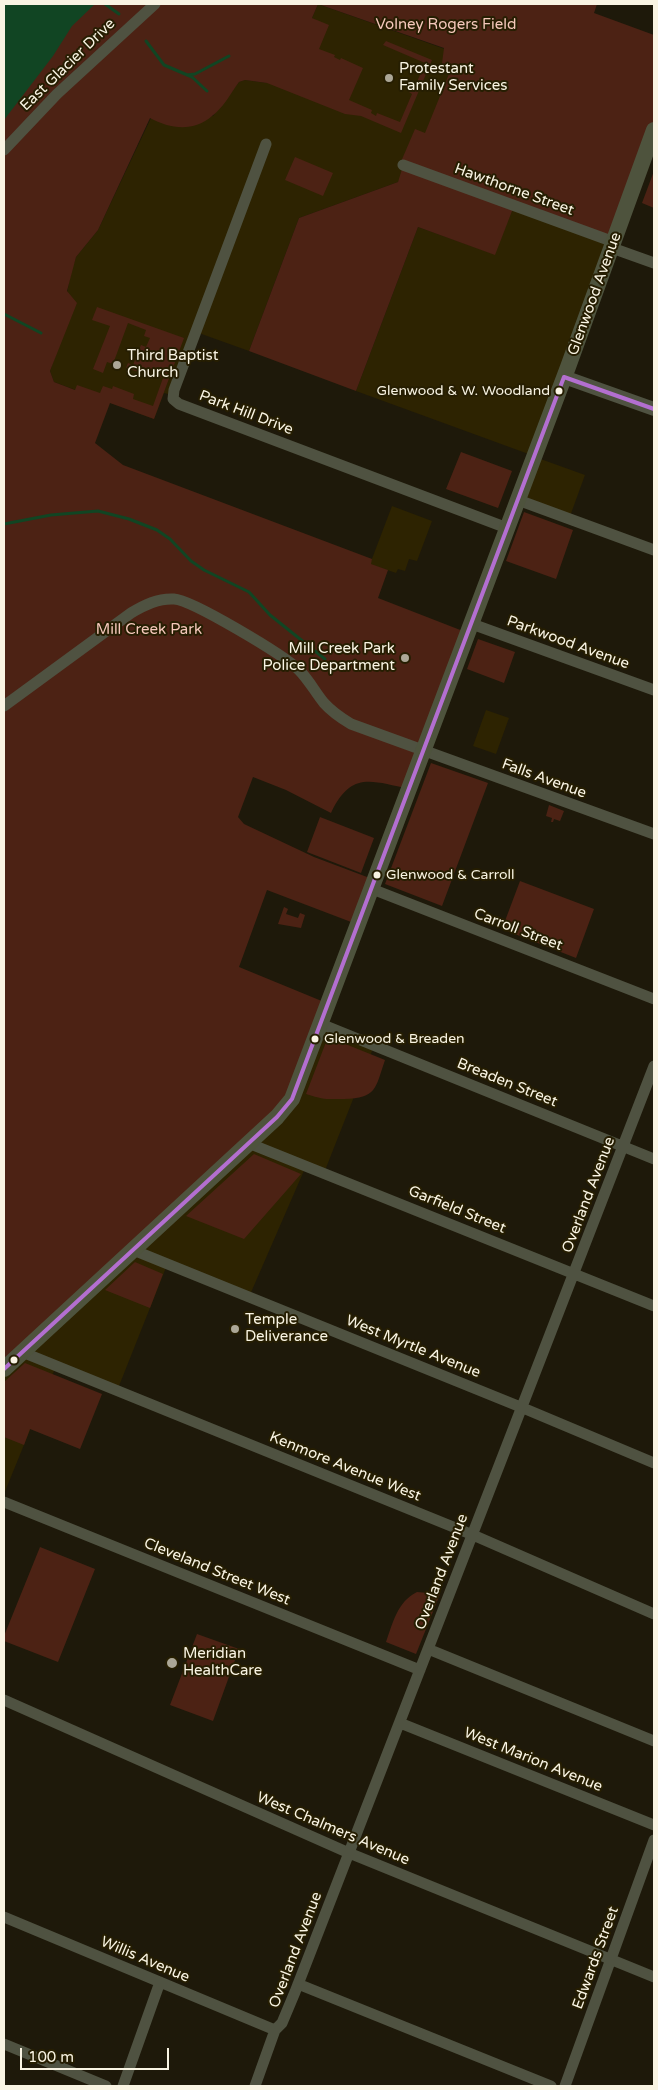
<!DOCTYPE html>
<style>
body{margin:0}
#map{position:relative;width:658px;height:2090px;overflow:hidden;background:#1e190a;font-family:"Varela Round",sans-serif}
canvas{display:block}
.frame{position:absolute;inset:0;border:5px solid #f9f4e3;pointer-events:none}
.scale{position:absolute;left:20px;top:2048px;width:149px;height:22px;box-sizing:border-box;border:2px solid #f9f4e3;border-top:0;padding-left:6px;font-size:15px;line-height:18px;white-space:nowrap;color:#f9f4e3;-webkit-text-stroke:4px #261e02;paint-order:stroke}
</style>
<div id="map">
<canvas width="658" height="2090"></canvas>
<div class="frame"></div>
<div class="scale">100 m</div>
</div>
<script>
const ctx = document.querySelector('canvas').getContext('2d');
ctx.lineJoin = 'round';
function paint(path, color) {
  ctx.fillStyle = color;
  ctx.fill(path, 'evenodd');
}
function strokePath(path, color, width, dash) {
  ctx.strokeStyle = color;
  ctx.lineWidth = width;
  ctx.lineCap = dash ? 'butt' : 'round';
  ctx.setLineDash(dash || []);
  ctx.stroke(path);
}
function write(font, color, halo, rows, align = 'center') {
  ctx.font = font + ' "Varela Round",sans-serif';
  ctx.lineWidth = 4;
  ctx.setLineDash([]);
  ctx.textBaseline = 'middle';
  ctx.strokeStyle = halo;
  ctx.fillStyle = color;
  for (const [text, x, y, turn = 0] of rows) {
    ctx.save();
    ctx.translate(x, y);
    ctx.rotate((+turn || 0) * Math.PI / 180);
    ctx.textAlign = isNaN(turn) ? turn : align;
    if (halo) ctx.strokeText(text, 0, 0);
    ctx.fillText(text, 0, 0);
    ctx.restore();
  }
}
const built = new Path2D(`
 M 318,4 L 456,53 L 463,75 L 398,182 L 299,218 L 249,351 L 196,332 L 172,395 L 164,393 L 154,419 L 54,382 L 50,371 L 55,357 L 71,272 L 76,257 L 98,230 L 151,118 L 213,116 L 239,82 L 245,80 L 267,83 L 316,20 L 312,18 Z
 M 514,206 L 614,242 L 535,457 L 585,475 L 569,519 L 518,500 L 534,456 L 356,391 L 418,227 L 494,254 Z
 M 392,506 L 432,521 L 417,561 L 409,559 L 405,571 L 398,569 L 396,573 L 370,564 Z
 M 486,710 L 509,718 L 496,754 L 473,746 Z
 M 321,1024 L 374,1046 L 324,1173 L 306,1166 L 249,1297 L 167,1265 L 117,1391 L 56,1366 L 4,1494 L 4,1369 Z`);
const green = new Path2D(`
 M 4,4 L 318,4 L 312,18 L 329,25 L 319,49 L 335,55 L 334,57 L 340,60 L 341,58 L 363,68 L 349,100 L 372,110 L 371,113 L 376,116 L 377,113 L 400,122 L 412,94 L 409,92 L 411,89 L 414,89 L 425,63 L 383,45 L 386,41 L 432,60 L 401,133 L 361,116 L 345,114 L 267,83 L 245,80 L 239,82 C 231,93 223,108 212,116 C 194,132 170,129 150,118 L 98,230 L 76,257 L 67,291 L 77,303 L 50,371 L 54,382 L 75,390 L 77,385 L 100,393 L 103,386 L 112,389 L 113,386 L 134,394 L 133,399 L 153,406 L 163,378 L 143,371 L 142,373 L 126,368 L 128,363 L 133,365 L 141,345 L 146,347 L 150,338 L 144,336 L 146,330 L 128,323 L 113,364 L 107,362 L 103,373 L 93,369 L 110,326 L 92,320 L 97,307 L 184,338 L 154,419 L 110,403 L 95,443 L 123,465 L 372,559 L 371,564 L 388,570 L 378,598 L 468,633 L 409,789 C 371,781 351,771 331,813 L 286,790 L 253,777 L 238,817 L 244,824 L 314,857 L 375,880 L 359,925 L 267,890 L 239,967 L 329,1004 L 296,1091 L 4,1369 Z
 M 318,4 L 597,4 L 594,13 L 654,35 L 654,130 L 614,242 L 514,206 L 495,255 L 418,227 L 356,391 L 249,351 L 299,218 L 398,182 L 403,166 L 400,164 L 415,129 L 425,133 L 449,74 L 441,71 L 444,48 Z
 M 295,157 L 333,173 L 323,196 L 285,180 Z
 M 654,171 L 654,208 L 642,203 Z
 M 461,452 L 512,471 L 498,508 L 446,489 Z
 M 524,512 L 573,530 L 556,579 L 506,561 Z
 M 478,639 L 515,652 L 504,683 L 467,669 Z
 M 431,763 L 488,783 L 442,906 L 385,884 Z
 M 549,805 L 564,811 L 560,821 L 554,819 L 553,822 L 551,822 L 552,818 L 546,816 Z
 M 320,817 L 374,838 L 361,873 L 307,852 Z
 M 520,881 L 594,909 L 576,958 L 502,929 Z
 M 284,907 L 288,909 L 286,914 L 298,918 L 300,913 L 305,915 L 301,928 L 278,924 Z
 M 328,1037 L 385,1060 C 375,1089 377,1098 344,1099 C 325,1099 325,1100 306,1094 Z
 M 254,1154 L 301,1174 L 244,1239 L 186,1216 Z
 M 135,1262 L 163,1274 L 150,1308 L 105,1290 Z
 M 25,1363 L 102,1394 L 80,1449 L 30,1429 L 24,1445 L 4,1437 L 4,1382 Z
 M 40,1547 L 95,1569 L 58,1662 L 4,1641 L 4,1636 Z
 M 417,1592 L 440,1594 L 416,1654 L 386,1642 C 393,1623 397,1602 417,1592 Z
 M 197,1634 L 239,1649 L 213,1721 L 170,1705 Z`);
const water = new Path2D(`
 M 4,4 L 95,4 L 72,26 L 53,56 L 4,120 Z`);
const stream = new Path2D(`
 M 105,4 L 119,14
 M 146,41 L 164,65 L 192,77 L 207,91
 M 187,75 L 195,74 L 229,56
 M 4,314 L 41,333
 M 4,524 L 51,515 L 98,511 L 129,519 L 157,530 L 170,539 L 191,561 L 204,570 L 249,592 L 270,615 L 325,659`);
const minor = new Path2D(`
 M 266,144 L 174,390 L 173,399 L 179,404 L 507,528
 M 4,150 L 57,94 L 155,4
 M 403,165 L 614,242
 M 612,248 L 654,263
 M 518,500 L 654,550
 M 472,624 L 654,690
 M 4,706 L 131,613 C 144,605 158,598 174,599 C 192,600 284,655 299,670 C 309,680 315,692 324,703 C 332,712 341,718 351,724 L 654,834
 M 372,889 L 654,999
 M 321,1024 L 654,1159
 M 248,1143 L 654,1306
 M 133,1250 L 523,1408 L 654,1463
 M 22,1352 L 473,1535 L 654,1614
 M 4,1502 L 420,1670
 M 428,1649 L 654,1741
 M 4,1700 L 349,1853 L 654,1977
 M 400,1723 L 654,1825
 M 4,1917 L 275,2030
 M 298,1984 L 551,2086
 M 4,2044 L 106,2086
 M 123,2086 L 160,1982
 M 255,2086 L 275,2030 L 282,2023 L 295,1992 L 654,1066
 M 565,2086 L 654,1840`);
const tertiary = new Path2D(`
 M 564,377 L 654,409`);
const secondary = new Path2D(`
 M 4,1369 L 277,1117 L 292,1099 L 568,367 L 654,130`);
const bus1 = new Path2D(`
 M 564,377 L 654,409
 M 4,1369 L 277,1117 L 292,1099 L 564,377`);
const markers = [
 [389,78,5,"#aca797"],
 [117,365,5,"#aca797"],
 [559,391,4.5,"#f9f4e3"],
 [405,658,5,"#aca797"],
 [377,875,4.5,"#f9f4e3"],
 [315,1039,4.5,"#f9f4e3"],
 [235,1329,5,"#aca797"],
 [14,1360,4.5,"#f9f4e3"],
 [172,1663,6,"#aca797"]
];
const busNames = [
 ["Glenwood & W. Woodland",550,391,"right"],
 ["Glenwood & Carroll",386,875],
 ["Glenwood & Breaden",324,1039]
];
const parkNames = [
 ["Volney Rogers Field",446,25],
 ["Mill Creek Park",149,630]
];
const streetNames = [
 ["East Glacier Drive",68,65,-44],
 ["Hawthorne Street",514,190,20],
 ["Glenwood Avenue",595,294,-70],
 ["Park Hill Drive",246,413,21],
 ["Parkwood Avenue",568,643,20],
 ["Falls Avenue",544,779,20],
 ["Carroll Street",518,930,21],
 ["Breaden Street",507,1083,22],
 ["Overland Avenue",589,1195,-69],
 ["Garfield Street",457,1210,22],
 ["West Myrtle Avenue",413,1347,22],
 ["Kenmore Avenue West",345,1467,22],
 ["Cleveland Street West",217,1572,22],
 ["Overland Avenue",442,1572,-69],
 ["West Marion Avenue",533,1760,22],
 ["West Chalmers Avenue",333,1829,23],
 ["Overland Avenue",296,1950,-69],
 ["Edwards Street",596,1958,-70],
 ["Willis Avenue",145,1960,23]
];
const poiNames = [
 ["Protestant",399,69],
 ["Family Services",399,86],
 ["Third Baptist",127,356],
 ["Church",127,373],
 ["Mill Creek Park",395,649,"right"],
 ["Police Department",395,666,"right"],
 ["Temple",245,1320],
 ["Deliverance",245,1337],
 ["Meridian",183,1654],
 ["HealthCare",183,1671]
];
paint(built, '#2d2301');
paint(green, '#4c2214');
paint(water, '#114523');
strokePath(stream, '#114523', 3);
strokePath(minor, '#4f5241', 11);
strokePath(tertiary, '#4f5241', 14);
strokePath(secondary, '#4e533d', 16);
strokePath(bus1, '#b36fd0', 4);
for (const [x, y, r, color] of markers) {
  const dot = new Path2D();
  dot.arc(x, y, r, 0, 2 * Math.PI);
  ctx.fillStyle = color;
  ctx.fill(dot);
  strokePath(dot, '#261e02', 2);
}
write('14px', '#f9f4e3', '#261e02', busNames, 'left');
write('15px', '#f4c7ba', '#261e02', parkNames);
write('15px', '#f9f4e3', '#261e02', streetNames);
write('15px', '#f9f4e3', '#261e02', poiNames, 'left');
</script>
